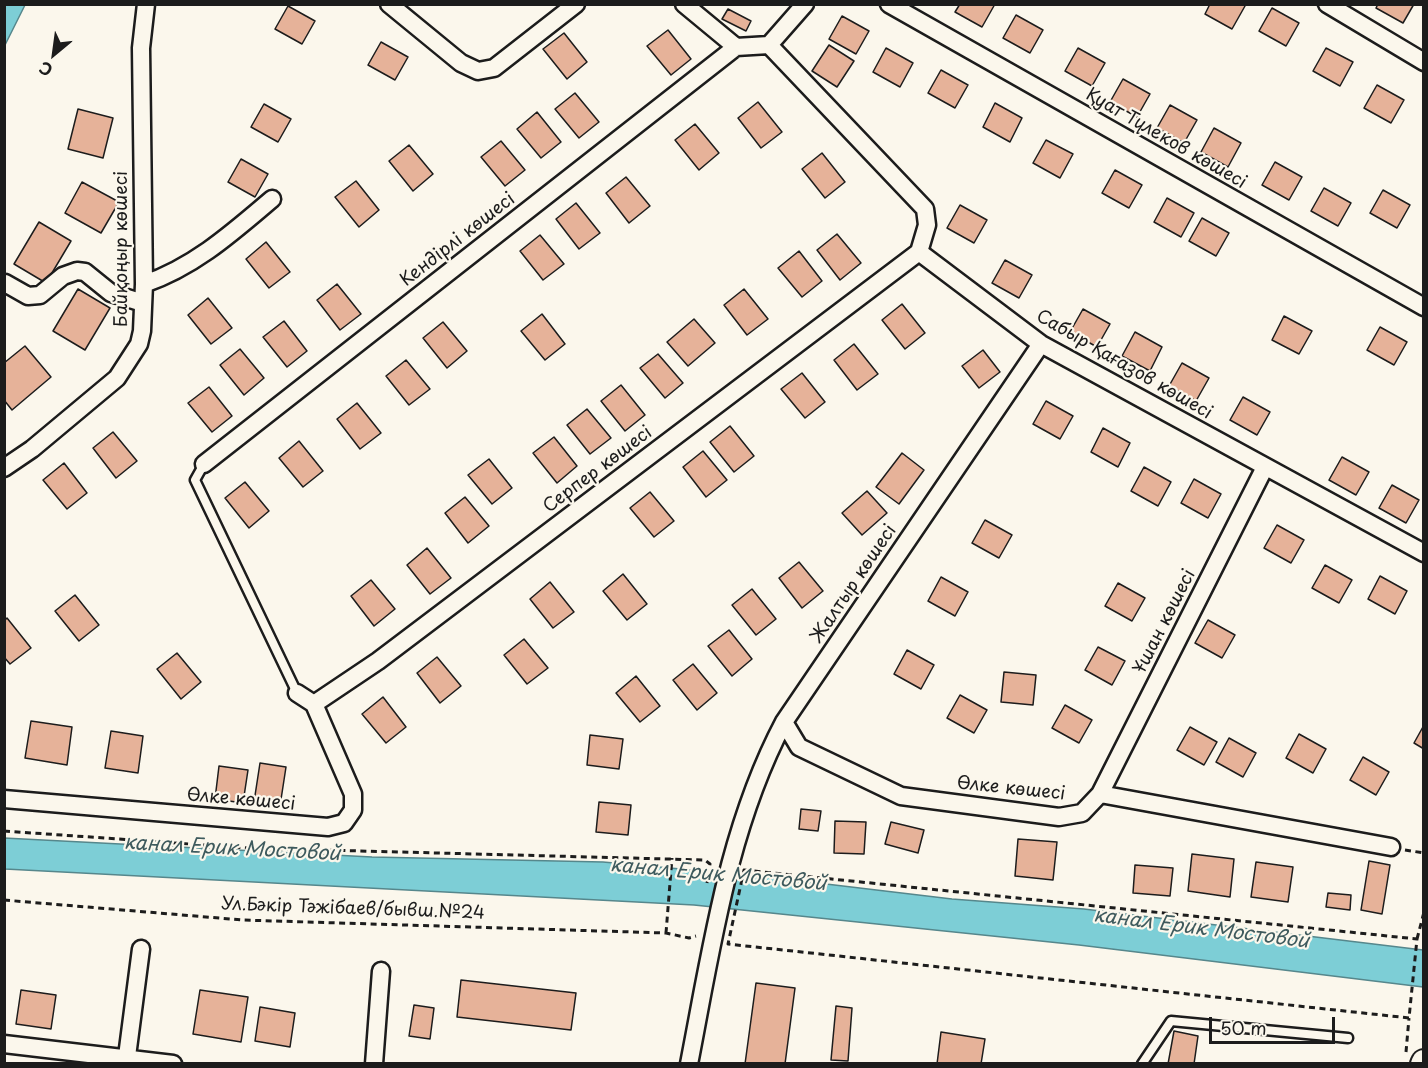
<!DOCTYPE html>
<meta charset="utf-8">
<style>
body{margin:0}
#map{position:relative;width:1428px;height:1068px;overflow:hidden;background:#fbf7ec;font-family:"Playpen Sans",sans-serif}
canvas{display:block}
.frame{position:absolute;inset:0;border:6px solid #1c1c1c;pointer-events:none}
.north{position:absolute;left:24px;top:24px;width:60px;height:60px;-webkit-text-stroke:4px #fbf7ec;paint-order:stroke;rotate:209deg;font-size:16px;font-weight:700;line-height:24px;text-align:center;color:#1c1c1c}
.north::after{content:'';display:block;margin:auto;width:21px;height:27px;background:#1c1c1c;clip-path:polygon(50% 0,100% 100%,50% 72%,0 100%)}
.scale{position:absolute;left:1209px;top:1017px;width:126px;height:27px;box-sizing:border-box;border:3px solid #1c1c1c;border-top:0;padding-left:8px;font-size:18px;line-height:21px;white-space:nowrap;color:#1c1c1c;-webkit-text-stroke:4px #fbf7ec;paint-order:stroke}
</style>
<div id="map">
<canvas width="1428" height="1068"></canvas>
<div class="frame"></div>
<div class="north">С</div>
<div class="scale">50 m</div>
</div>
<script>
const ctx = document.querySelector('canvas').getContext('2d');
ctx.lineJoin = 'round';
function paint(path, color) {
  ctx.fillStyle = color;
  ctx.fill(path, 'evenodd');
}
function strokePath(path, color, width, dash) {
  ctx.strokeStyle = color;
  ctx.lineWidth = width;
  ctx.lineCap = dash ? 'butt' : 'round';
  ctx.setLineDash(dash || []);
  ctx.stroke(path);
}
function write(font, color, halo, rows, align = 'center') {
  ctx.font = font + ' "Playpen Sans",sans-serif';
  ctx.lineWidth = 4.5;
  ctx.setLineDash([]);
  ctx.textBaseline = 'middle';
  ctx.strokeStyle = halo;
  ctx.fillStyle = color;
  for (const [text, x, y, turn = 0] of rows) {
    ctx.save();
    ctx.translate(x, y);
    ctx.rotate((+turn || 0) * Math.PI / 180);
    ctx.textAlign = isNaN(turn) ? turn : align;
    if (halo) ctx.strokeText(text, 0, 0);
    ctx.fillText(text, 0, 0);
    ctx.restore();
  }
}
const water = new Path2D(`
 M 5,4 L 25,5 L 5,45 L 4,5 Z
 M 4,838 L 372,857 L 603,862 L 759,876 L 952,899 L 1084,909 L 1423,950 L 1423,987 L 1079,945 L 694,905 L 5,869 Z`);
const building = new Path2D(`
 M 960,4 L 995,4 L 982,27 L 955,12 Z
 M 1210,4 L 1242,4 L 1245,6 L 1232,29 L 1205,14 Z
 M 1378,4 L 1414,4 L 1403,23 L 1376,8 Z
 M 288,6 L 315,21 L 302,44 L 275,29 Z
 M 1272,8 L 1299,23 L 1286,46 L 1259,31 Z
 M 728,9 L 751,21 L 746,31 L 722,19 Z
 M 1016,15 L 1043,30 L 1030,53 L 1003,38 Z
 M 842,16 L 869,31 L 856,54 L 829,39 Z
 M 668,30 L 691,59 L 671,75 L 647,46 Z
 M 564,33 L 587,62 L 567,79 L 543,49 Z
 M 381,42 L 408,57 L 395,80 L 368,65 Z
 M 829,45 L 854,61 L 837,87 L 812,71 Z
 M 886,48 L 913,63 L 900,87 L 873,72 Z
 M 1078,48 L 1105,63 L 1092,86 L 1065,71 Z
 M 1326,48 L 1353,62 L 1340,86 L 1313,71 Z
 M 941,70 L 968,85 L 955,108 L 928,93 Z
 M 1123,79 L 1150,94 L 1137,117 L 1110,102 Z
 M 1377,85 L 1404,100 L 1391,123 L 1364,108 Z
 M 575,93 L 599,122 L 579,138 L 555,109 Z
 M 758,102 L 782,132 L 761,148 L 738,118 Z
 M 995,103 L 1022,118 L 1010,142 L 983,127 Z
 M 264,104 L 291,119 L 278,142 L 251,127 Z
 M 1170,105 L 1197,120 L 1184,143 L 1157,128 Z
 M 78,109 L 113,118 L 103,158 L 68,149 Z
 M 537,112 L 561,142 L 541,158 L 517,129 Z
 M 695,124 L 719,153 L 699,170 L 675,140 Z
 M 1214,128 L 1241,143 L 1228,167 L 1201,152 Z
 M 1046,140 L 1073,154 L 1060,178 L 1033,163 Z
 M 501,141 L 525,170 L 505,186 L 481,157 Z
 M 409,145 L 433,174 L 413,191 L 389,161 Z
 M 822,153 L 845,182 L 825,198 L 802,169 Z
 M 241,159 L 268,174 L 255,197 L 228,182 Z
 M 1275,162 L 1302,177 L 1289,200 L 1262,185 Z
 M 1115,170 L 1142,185 L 1129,208 L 1102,193 Z
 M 626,177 L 650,206 L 629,223 L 606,193 Z
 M 356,181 L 379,210 L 359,227 L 335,197 Z
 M 82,182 L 119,202 L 101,233 L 65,213 Z
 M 1324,188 L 1351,203 L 1338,226 L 1311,211 Z
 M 1383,190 L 1410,205 L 1397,228 L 1370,213 Z
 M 1167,198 L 1194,213 L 1181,237 L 1154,222 Z
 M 576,203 L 600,233 L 579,249 L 556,219 Z
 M 960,205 L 987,220 L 974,243 L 947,228 Z
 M 1202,218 L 1229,233 L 1216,256 L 1189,241 Z
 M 39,222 L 71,241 L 46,283 L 14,264 Z
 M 837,234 L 861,263 L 840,280 L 817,250 Z
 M 540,235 L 564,264 L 543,280 L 520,251 Z
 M 266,242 L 290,272 L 269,288 L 246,259 Z
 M 799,251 L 822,281 L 802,297 L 778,268 Z
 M 1005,260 L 1032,275 L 1019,298 L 992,283 Z
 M 337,284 L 361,314 L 340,330 L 317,300 Z
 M 78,289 L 110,308 L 85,350 L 53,331 Z
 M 744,289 L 768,319 L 747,335 L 724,305 Z
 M 208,298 L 232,328 L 211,344 L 188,315 Z
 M 902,304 L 925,333 L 905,349 L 882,320 Z
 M 1083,309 L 1110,324 L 1097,347 L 1070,332 Z
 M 542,314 L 565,344 L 545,360 L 521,331 Z
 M 1284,316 L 1312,331 L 1299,354 L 1272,340 Z
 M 694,319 L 715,343 L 688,366 L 667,342 Z
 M 284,321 L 307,351 L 287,367 L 263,337 Z
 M 443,322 L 467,351 L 447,368 L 423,338 Z
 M 1380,327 L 1407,342 L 1394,365 L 1367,350 Z
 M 1135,332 L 1162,347 L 1150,371 L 1122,356 Z
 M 854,344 L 878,374 L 857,390 L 834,360 Z
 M 25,346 L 51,377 L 12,410 L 4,400 L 4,363 Z
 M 240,349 L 264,378 L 244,395 L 220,365 Z
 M 983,350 L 1000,372 L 979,388 L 962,366 Z
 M 658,354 L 683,383 L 665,398 L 640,368 Z
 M 406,360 L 430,389 L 409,405 L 386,376 Z
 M 1182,363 L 1209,378 L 1196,401 L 1169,386 Z
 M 802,373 L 825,402 L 805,418 L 781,389 Z
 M 621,385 L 645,415 L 625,431 L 601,401 Z
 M 209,387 L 232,416 L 212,432 L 188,403 Z
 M 1243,397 L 1270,412 L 1257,435 L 1230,420 Z
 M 1046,401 L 1073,416 L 1060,439 L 1033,424 Z
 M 357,403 L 381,433 L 360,449 L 337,419 Z
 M 587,409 L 611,438 L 590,454 L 567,425 Z
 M 730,426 L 754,456 L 734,472 L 710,442 Z
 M 1103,428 L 1130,443 L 1118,467 L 1091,452 Z
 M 113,432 L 137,461 L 116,478 L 93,448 Z
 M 554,437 L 577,466 L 557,483 L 533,453 Z
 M 299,441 L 323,471 L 303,487 L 279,458 Z
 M 703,451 L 727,480 L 706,497 L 683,467 Z
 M 902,453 L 924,470 L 899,504 L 876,487 Z
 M 1342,457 L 1369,472 L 1356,495 L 1329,480 Z
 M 489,459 L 512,488 L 492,504 L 468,475 Z
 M 64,463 L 87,493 L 67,509 L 43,480 Z
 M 1144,467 L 1171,482 L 1158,506 L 1131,491 Z
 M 1194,479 L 1221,494 L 1208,518 L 1181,503 Z
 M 245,482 L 269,511 L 249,528 L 225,498 Z
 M 1392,485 L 1419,500 L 1406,523 L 1379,508 Z
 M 867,491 L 887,513 L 862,535 L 842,513 Z
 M 650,492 L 674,521 L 654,537 L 630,508 Z
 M 465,497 L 489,526 L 468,543 L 445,513 Z
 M 985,520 L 1012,535 L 999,558 L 972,543 Z
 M 1277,525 L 1304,540 L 1291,563 L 1264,548 Z
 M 427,548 L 451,578 L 430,594 L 407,565 Z
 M 799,562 L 823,591 L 802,608 L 779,578 Z
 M 1325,565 L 1352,580 L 1339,603 L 1312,588 Z
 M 623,574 L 647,604 L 627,620 L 603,591 Z
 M 1380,576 L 1407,591 L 1395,614 L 1368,599 Z
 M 941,577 L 968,592 L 955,616 L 928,601 Z
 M 371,580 L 395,609 L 374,626 L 351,596 Z
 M 550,582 L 574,612 L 553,628 L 530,599 Z
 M 1118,583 L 1145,598 L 1132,621 L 1105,606 Z
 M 752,589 L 776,619 L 756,635 L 732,605 Z
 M 75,595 L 99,625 L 79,641 L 55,611 Z
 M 7,618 L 31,648 L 10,664 L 4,657 L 4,621 Z
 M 1208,620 L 1235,635 L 1222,658 L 1195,643 Z
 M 729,630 L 752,659 L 732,676 L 708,646 Z
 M 524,639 L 548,668 L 527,684 L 504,655 Z
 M 1098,647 L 1125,661 L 1112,685 L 1085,670 Z
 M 907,650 L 934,665 L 921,689 L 894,674 Z
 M 177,653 L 201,682 L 181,699 L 157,669 Z
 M 437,657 L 461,686 L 440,703 L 417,673 Z
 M 693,664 L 717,693 L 697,710 L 673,680 Z
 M 1004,672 L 1036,675 L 1033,705 L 1001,702 Z
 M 636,676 L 660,706 L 640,722 L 616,693 Z
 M 960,695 L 987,710 L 974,733 L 947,718 Z
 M 383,697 L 406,727 L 386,743 L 362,714 Z
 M 1065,705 L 1092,720 L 1079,743 L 1052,728 Z
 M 31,721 L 72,727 L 67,765 L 25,758 Z
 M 1424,725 L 1424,749 L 1414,743 Z
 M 1190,727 L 1217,742 L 1204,765 L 1177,750 Z
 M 111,731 L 143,736 L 138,773 L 105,768 Z
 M 1299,734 L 1326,749 L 1313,773 L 1286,758 Z
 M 590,735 L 623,739 L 619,769 L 587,765 Z
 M 1229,738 L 1256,753 L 1243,777 L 1216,762 Z
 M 1363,757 L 1389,772 L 1376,795 L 1350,780 Z
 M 260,763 L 286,767 L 280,806 L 254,802 Z
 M 219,766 L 248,770 L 243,803 L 215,799 Z
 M 599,802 L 631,805 L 628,835 L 596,832 Z
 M 801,809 L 821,811 L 818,831 L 799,829 Z
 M 835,821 L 866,822 L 864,854 L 834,853 Z
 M 891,822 L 924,830 L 918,853 L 885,844 Z
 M 1018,839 L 1057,842 L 1053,880 L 1015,876 Z
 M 1192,854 L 1234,859 L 1230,897 L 1188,891 Z
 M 1369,861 L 1390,865 L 1382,914 L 1361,910 Z
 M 1256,862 L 1293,867 L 1288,902 L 1251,897 Z
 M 1135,865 L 1173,868 L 1170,896 L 1133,893 Z
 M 1328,893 L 1351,895 L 1350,910 L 1326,907 Z
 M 461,980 L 576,993 L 571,1030 L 457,1017 Z
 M 756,983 L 795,988 L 785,1064 L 745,1064 Z
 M 21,990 L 56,995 L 51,1029 L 16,1024 Z
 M 200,990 L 248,997 L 241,1042 L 193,1034 Z
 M 414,1005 L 434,1008 L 430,1039 L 409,1036 Z
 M 836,1006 L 852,1008 L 848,1061 L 831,1060 Z
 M 260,1007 L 295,1013 L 290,1047 L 255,1041 Z
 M 1174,1031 L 1198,1036 L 1194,1064 L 1168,1064 Z
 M 941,1032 L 985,1039 L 981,1064 L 937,1064 Z`);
const path = new Path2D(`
 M 4,831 L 247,848 L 705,860 L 710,864 L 707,883
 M 1405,850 L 1424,853
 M 744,870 L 1417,939 L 1409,1018 L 728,944 Z
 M 4,900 L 242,920 L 666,933 L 689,938 L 696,936
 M 666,933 L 672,858
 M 1417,939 L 1424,912
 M 1406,1052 L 1409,1018`);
const service = new Path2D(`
 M 204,464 L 195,480 L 297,693
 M 1142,1064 L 1171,1021 L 1348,1038`);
const minor = new Path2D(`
 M 389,4 L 461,63 L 478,71 L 494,68 L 576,4
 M 684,4 L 736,47 L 769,45 L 925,209 L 927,225 L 919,252 L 1041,344 L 1424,553
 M 889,4 L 1424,307
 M 1327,4 L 1424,62
 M 769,45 L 805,4
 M 5,283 L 28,296 L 40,295 L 63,276 L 77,271 L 85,272 L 111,293 L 143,303
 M 144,284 C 194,267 232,233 272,199
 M 204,464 L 736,47
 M 4,468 L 32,449 L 117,378 L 139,344 L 142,331 L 144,284 L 141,48 L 146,4
 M 297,693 L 314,704 L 378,661 L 919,252
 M 784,722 L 799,747 L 901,796 L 1059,817 L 1082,813 L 1100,794 L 1391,847
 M 1100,794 L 1265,467
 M 4,799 L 328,827 L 344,823 L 353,810 L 353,794 L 314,704
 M 4,1044 L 173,1064
 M 126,1064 L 141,949
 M 374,1064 L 381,971
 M 689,1064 C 712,946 728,828 784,722 L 1041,344`);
const secondary = new Path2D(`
 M 1423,1064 L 1424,1062`);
const streetNames = [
 ["Қуат Түлеков көшесі",1166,139,30],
 ["Кендірлі көшесі",458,240,-38],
 ["Байқоңыр көшесi",122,249,-90],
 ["Сабыр Қағазов көшесі",1124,365,30],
 ["Серпер көшесі",598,470,-37],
 ["Жалтыр көшесі",854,584,-56],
 ["Ұшан көшесі",1165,622,-63],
 ["Өлке көшесі",1011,789,6],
 ["Өлке көшесі",241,800,5],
 ["Ул.Бәкір Тәжібаев/бывш.№24",353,909,2]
];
const waterNames = [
 ["канал Ерик Мостовой",232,849,3],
 ["канал Ерик Мостовой",718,875,5],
 ["канал Ерик Мостовой",1201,929,7]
];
paint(water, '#7dced6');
strokePath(water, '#56878c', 1.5);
paint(building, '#e6b299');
strokePath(building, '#1c1c1c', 1.5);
strokePath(service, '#1c1c1c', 13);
strokePath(minor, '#1c1c1c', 21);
strokePath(secondary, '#1c1c1c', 28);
strokePath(path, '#1c1c1c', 3, [6, 4.5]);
strokePath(service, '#fbf7ec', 8);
strokePath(minor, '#fbf7ec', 16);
strokePath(secondary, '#fbf7ec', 24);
write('18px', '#1c1c1c', '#fbf7ec', streetNames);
write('italic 20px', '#3e5a5d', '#fbf7ec', waterNames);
</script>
